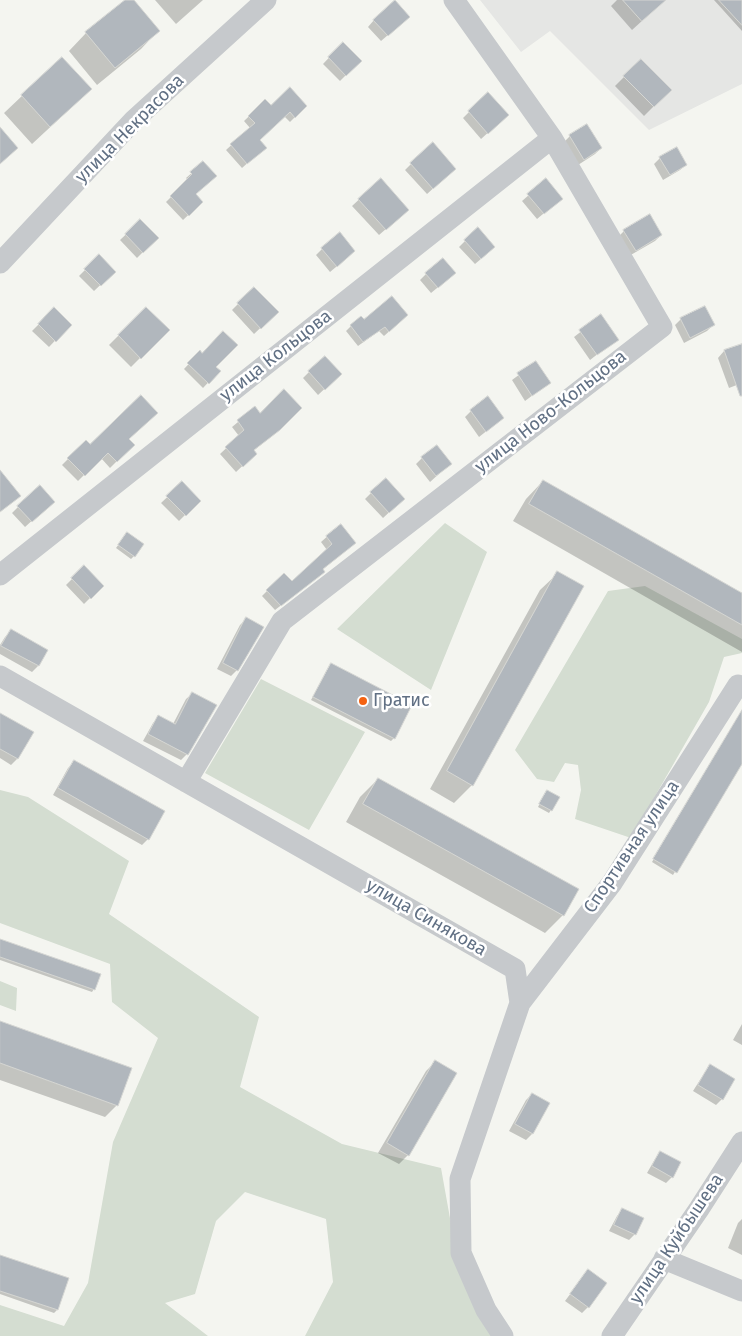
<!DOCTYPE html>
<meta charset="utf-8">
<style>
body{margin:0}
canvas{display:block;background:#f4f5f0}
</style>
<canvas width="742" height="1336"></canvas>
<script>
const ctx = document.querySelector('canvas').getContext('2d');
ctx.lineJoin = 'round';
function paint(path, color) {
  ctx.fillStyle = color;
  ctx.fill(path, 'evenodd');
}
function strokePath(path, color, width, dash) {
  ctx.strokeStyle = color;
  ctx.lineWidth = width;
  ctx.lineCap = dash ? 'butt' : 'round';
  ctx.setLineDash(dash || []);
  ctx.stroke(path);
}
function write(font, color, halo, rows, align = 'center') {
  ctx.font = font + ' "Fira Sans",sans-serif';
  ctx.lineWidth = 5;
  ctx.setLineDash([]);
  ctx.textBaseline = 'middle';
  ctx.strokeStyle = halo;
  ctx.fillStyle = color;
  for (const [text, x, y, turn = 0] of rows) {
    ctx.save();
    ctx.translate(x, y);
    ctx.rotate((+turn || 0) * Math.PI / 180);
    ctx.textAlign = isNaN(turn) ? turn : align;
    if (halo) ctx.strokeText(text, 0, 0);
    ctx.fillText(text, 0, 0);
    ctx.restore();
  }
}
const built = new Path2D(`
 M 480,0 L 742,0 L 742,84 L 649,130 L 550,31 L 521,52 Z`);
const green = new Path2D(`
 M 445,523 L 487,552 L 431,690 L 337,629 Z
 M 645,586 L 742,639 L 742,653 L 724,657 L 709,702 L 631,838 L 575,819 L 581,790 L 578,765 L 565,763 L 554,782 L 537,779 L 515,750 L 608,591 Z
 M 261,679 L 365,732 L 309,830 L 205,773 Z
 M 0,790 L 28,797 L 129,861 L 109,914 L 259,1017 L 240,1087 L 342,1144 L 441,1168 L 460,1274 L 493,1336 L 305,1336 L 333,1282 L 326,1219 L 245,1192 L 216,1221 L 195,1294 L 165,1303 L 208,1336 L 0,1336 L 0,1305 L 64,1326 L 88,1283 L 113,1142 L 158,1038 L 112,1002 L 110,964 L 0,923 Z
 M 0,981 L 17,988 L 16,1011 L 0,1005 Z`);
const shadow = new Path2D(`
 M 127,0 L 132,0 L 158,31 L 141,49 L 97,85 L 69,51 L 86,33 Z
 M 155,0 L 203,0 L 176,24 Z
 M 617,0 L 665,0 L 632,30 L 611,6 Z
 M 714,0 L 742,0 L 742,31 Z
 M 374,20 L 402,23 L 381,41 L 368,27 Z
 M 343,43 L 360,61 L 340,81 L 323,64 Z
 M 62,58 L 73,106 L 32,144 L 4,113 Z
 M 641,60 L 670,90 L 644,116 L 615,86 Z
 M 265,101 L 271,107 L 306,106 L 290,122 L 284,116 L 259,140 L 260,152 L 242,168 L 226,150 L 250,128 L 244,121 Z
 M 469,112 L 501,121 L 481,139 L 463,118 Z
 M 570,136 L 601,148 L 595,154 L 578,165 L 564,142 Z
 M 660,158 L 686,164 L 680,170 L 663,180 L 654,164 Z
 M 203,163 L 195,195 L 202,202 L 183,220 L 166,202 L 188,180 L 186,178 Z
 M 411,164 L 448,175 L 427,194 L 405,170 Z
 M 380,180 L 401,216 L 379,235 L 352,206 Z
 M 546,180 L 555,204 L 537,219 L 522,201 Z
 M 140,221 L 157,238 L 137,258 L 120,240 Z
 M 624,231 L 661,235 L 655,241 L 629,256 L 618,237 Z
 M 465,241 L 488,253 L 475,264 L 459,247 Z
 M 322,249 L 348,257 L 330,272 L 316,255 Z
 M 99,256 L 114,272 L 94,291 L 79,276 Z
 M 426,274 L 448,279 L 431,293 L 420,280 Z
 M 254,288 L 277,312 L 254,334 L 232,310 Z
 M 146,308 L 168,330 L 131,367 L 109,345 Z
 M 54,309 L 70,325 L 49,347 L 32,331 Z
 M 601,316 L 617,339 L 590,360 L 574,337 Z
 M 681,319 L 713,325 L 707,331 L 684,343 L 675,325 Z
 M 402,320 L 384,336 L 379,331 L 358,346 L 346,331 L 351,326 L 364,321 Z
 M 742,345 L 742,383 L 729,388 L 718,358 L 724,351 Z
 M 200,352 L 219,371 L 203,388 L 184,369 Z
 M 535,363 L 549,383 L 525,401 L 512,380 Z
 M 309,372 L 334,380 L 318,395 L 303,378 Z
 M 255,408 L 272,436 L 253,451 L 255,454 L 236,472 L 220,454 L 239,436 L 232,427 Z
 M 471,411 L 503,418 L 479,437 L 465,417 Z
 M 128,439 L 133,445 L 110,468 L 101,458 L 78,481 L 62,465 L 86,441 L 90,446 Z
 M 422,458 L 450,464 L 430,482 L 416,464 Z
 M 543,481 L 742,594 L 742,652 L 513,521 L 526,499 Z
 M 182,483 L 199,501 L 179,521 L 161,503 Z
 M 371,493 L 397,505 L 383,518 L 365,499 Z
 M 18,507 L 47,507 L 25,527 L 12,513 Z
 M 340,525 L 349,548 L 322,570 L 318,577 L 275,610 L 262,596 L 284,574 L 292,583 L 327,550 L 321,542 Z
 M 124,537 L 134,556 L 131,559 L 116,548 Z
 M 84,567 L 102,586 L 84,604 L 66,585 Z
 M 558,573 L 472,785 L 454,803 L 430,789 L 540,590 Z
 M 246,619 L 237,670 L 231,676 L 217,669 L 240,625 Z
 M 11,631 L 46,650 L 38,666 L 32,672 L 0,654 L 0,645 L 5,637 Z
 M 331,664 L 394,738 L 391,741 L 311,700 Z
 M 193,693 L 187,754 L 181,760 L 143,741 L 153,723 L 159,717 L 173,724 L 186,699 Z
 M 742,710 L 742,762 L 673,875 L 652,862 Z
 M 0,714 L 32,732 L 17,759 L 11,765 L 0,758 Z
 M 75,762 L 148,839 L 142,845 L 53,795 L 68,768 Z
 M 378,779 L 577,890 L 563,915 L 545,933 L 346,822 L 360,797 Z
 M 544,795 L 551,810 L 549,813 L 538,807 Z
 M 0,940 L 94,989 L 92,992 L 0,960 Z
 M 0,1023 L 117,1105 L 105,1117 L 0,1080 Z
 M 742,1024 L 742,1045 L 733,1040 Z
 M 435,1062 L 408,1155 L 399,1164 L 378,1153 L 426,1071 Z
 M 711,1066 L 722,1099 L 716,1105 L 693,1091 L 705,1072 Z
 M 532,1094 L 549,1103 L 532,1134 L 526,1140 L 509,1131 L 526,1100 Z
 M 661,1152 L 672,1177 L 666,1183 L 647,1173 L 655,1159 Z
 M 623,1209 L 635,1234 L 629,1240 L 609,1231 L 617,1216 Z
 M 742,1219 L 742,1255 L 728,1248 L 738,1223 Z
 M 0,1256 L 67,1279 L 57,1310 L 54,1313 L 0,1294 Z
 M 588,1270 L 588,1307 L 582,1313 L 565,1301 Z`);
const building = new Path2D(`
 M 125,0 L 134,0 L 160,31 L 115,68 L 85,32 Z
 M 395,0 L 410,17 L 388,36 L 373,20 Z
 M 623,0 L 666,0 L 642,21 Z
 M 719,0 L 742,0 L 742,25 Z
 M 343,42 L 362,61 L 346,76 L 328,57 Z
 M 62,57 L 92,89 L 50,127 L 21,95 Z
 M 641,59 L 672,90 L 654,107 L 623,76 Z
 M 290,87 L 307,106 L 295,118 L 290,112 L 260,140 L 267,148 L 247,164 L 230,144 L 255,123 L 248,116 L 265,99 L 271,105 Z
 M 488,92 L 509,115 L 488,134 L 468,111 Z
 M 587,124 L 602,148 L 584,160 L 569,135 Z
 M 0,127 L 18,148 L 0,164 Z
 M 433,142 L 456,169 L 433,189 L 410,163 Z
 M 677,147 L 687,165 L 670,175 L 659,157 Z
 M 203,161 L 217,176 L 196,194 L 203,202 L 189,216 L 170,196 L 192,174 L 190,172 Z
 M 381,178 L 409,210 L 386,230 L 358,199 Z
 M 546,178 L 563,199 L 544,214 L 527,194 Z
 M 650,214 L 662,235 L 636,251 L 623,230 Z
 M 140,219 L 159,238 L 143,253 L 125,234 Z
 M 478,227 L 495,247 L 481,259 L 464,240 Z
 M 340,232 L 355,251 L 337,267 L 321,248 Z
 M 99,254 L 116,272 L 101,286 L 84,269 Z
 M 443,258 L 456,273 L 438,288 L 425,273 Z
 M 254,287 L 279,312 L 261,329 L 237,303 Z
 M 392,296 L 408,315 L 389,332 L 385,327 L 363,342 L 350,325 L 361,316 L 364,319 Z
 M 705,306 L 715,325 L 690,338 L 680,318 Z
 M 54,307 L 72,325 L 56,342 L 38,324 Z
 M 146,307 L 170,330 L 141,359 L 118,335 Z
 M 601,314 L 619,340 L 597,355 L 579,330 Z
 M 223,331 L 238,345 L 216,367 L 221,371 L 209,384 L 187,363 L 200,350 L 202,353 Z
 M 742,344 L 742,396 L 740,396 L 724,350 Z
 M 325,356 L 342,374 L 325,390 L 308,371 Z
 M 536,361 L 551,383 L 532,396 L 517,373 Z
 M 284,389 L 302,408 L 280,430 L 254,450 L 257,454 L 243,467 L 225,447 L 244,430 L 237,420 L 255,406 L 260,413 Z
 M 141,395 L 158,413 L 129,439 L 135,445 L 117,462 L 108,453 L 85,476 L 67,458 L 86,440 L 90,444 Z
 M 488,396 L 504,418 L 486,432 L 470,410 Z
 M 437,445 L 452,464 L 436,476 L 421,457 Z
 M 0,470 L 21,496 L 0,512 Z
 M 386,478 L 405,499 L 389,513 L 370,492 Z
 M 543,480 L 742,593 L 742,625 L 529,504 Z
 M 182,481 L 201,501 L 186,516 L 166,496 Z
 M 40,485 L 55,502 L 32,522 L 17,506 Z
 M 341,524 L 356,543 L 323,569 L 325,572 L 281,606 L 266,590 L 284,573 L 292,581 L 332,544 L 326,536 Z
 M 127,532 L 144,544 L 135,557 L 118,545 Z
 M 84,565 L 104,586 L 91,599 L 71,578 Z
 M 557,571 L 584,586 L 473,786 L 447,771 Z
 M 246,617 L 264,627 L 238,671 L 223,663 Z
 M 11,629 L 48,650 L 39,666 L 1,646 Z
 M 331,663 L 412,705 L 395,739 L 313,697 Z
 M 192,692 L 217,705 L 188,755 L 148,734 L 158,715 L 175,724 Z
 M 742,710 L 742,764 L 677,873 L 653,859 Z
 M 0,713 L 34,732 L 18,759 L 0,749 Z
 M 74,760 L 165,811 L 149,840 L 58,788 Z
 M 378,778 L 579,889 L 564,916 L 363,804 Z
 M 547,790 L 560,797 L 552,811 L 539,804 Z
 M 0,939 L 101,974 L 95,990 L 0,957 Z
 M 0,1021 L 132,1068 L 118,1106 L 0,1063 Z
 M 435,1060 L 457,1073 L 409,1156 L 387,1143 Z
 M 710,1064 L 735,1079 L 723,1100 L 698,1085 Z
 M 532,1093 L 550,1103 L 533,1134 L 515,1124 Z
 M 660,1151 L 681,1162 L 673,1178 L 652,1166 Z
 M 622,1208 L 644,1218 L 636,1235 L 614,1225 Z
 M 0,1255 L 69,1278 L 58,1310 L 0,1291 Z
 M 588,1269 L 607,1283 L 589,1308 L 570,1294 Z`);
const minor = new Path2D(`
 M 0,263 L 134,120 L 266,0
 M 0,575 L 552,138
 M 0,676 L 515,969 L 520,1003 L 460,1179 L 461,1253 L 486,1310 L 503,1336
 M 186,782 L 282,621 L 662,327 L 552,138 L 454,0
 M 520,1003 L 612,883 L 738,685
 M 664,1259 L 742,1291
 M 612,1336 L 699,1209 L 742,1142`);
const markers = [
 [363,701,5,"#f46211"]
];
const streetNames = [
 ["улица Некрасова",130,129,-45],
 ["улица Кольцова",276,356,-38],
 ["улица Ново-Кольцова",551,412,-38],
 ["Спортивная улица",632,847,-56],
 ["улица Синякова",426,918,30],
 ["улица Куйбышева",677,1239,-56]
];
const poiNames = [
 ["Гратис",373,701]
];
paint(built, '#e5e6e4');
paint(green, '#d4ddd1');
paint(shadow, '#0003');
paint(building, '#b1b7bd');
strokePath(building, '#d5d6d3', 1);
strokePath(minor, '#c6c9cc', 21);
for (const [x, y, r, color] of markers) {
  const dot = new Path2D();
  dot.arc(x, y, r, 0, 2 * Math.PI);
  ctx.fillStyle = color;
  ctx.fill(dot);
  strokePath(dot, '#fff', 2);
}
write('18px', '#617084', '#fff', streetNames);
write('18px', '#617084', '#fff', poiNames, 'left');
</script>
